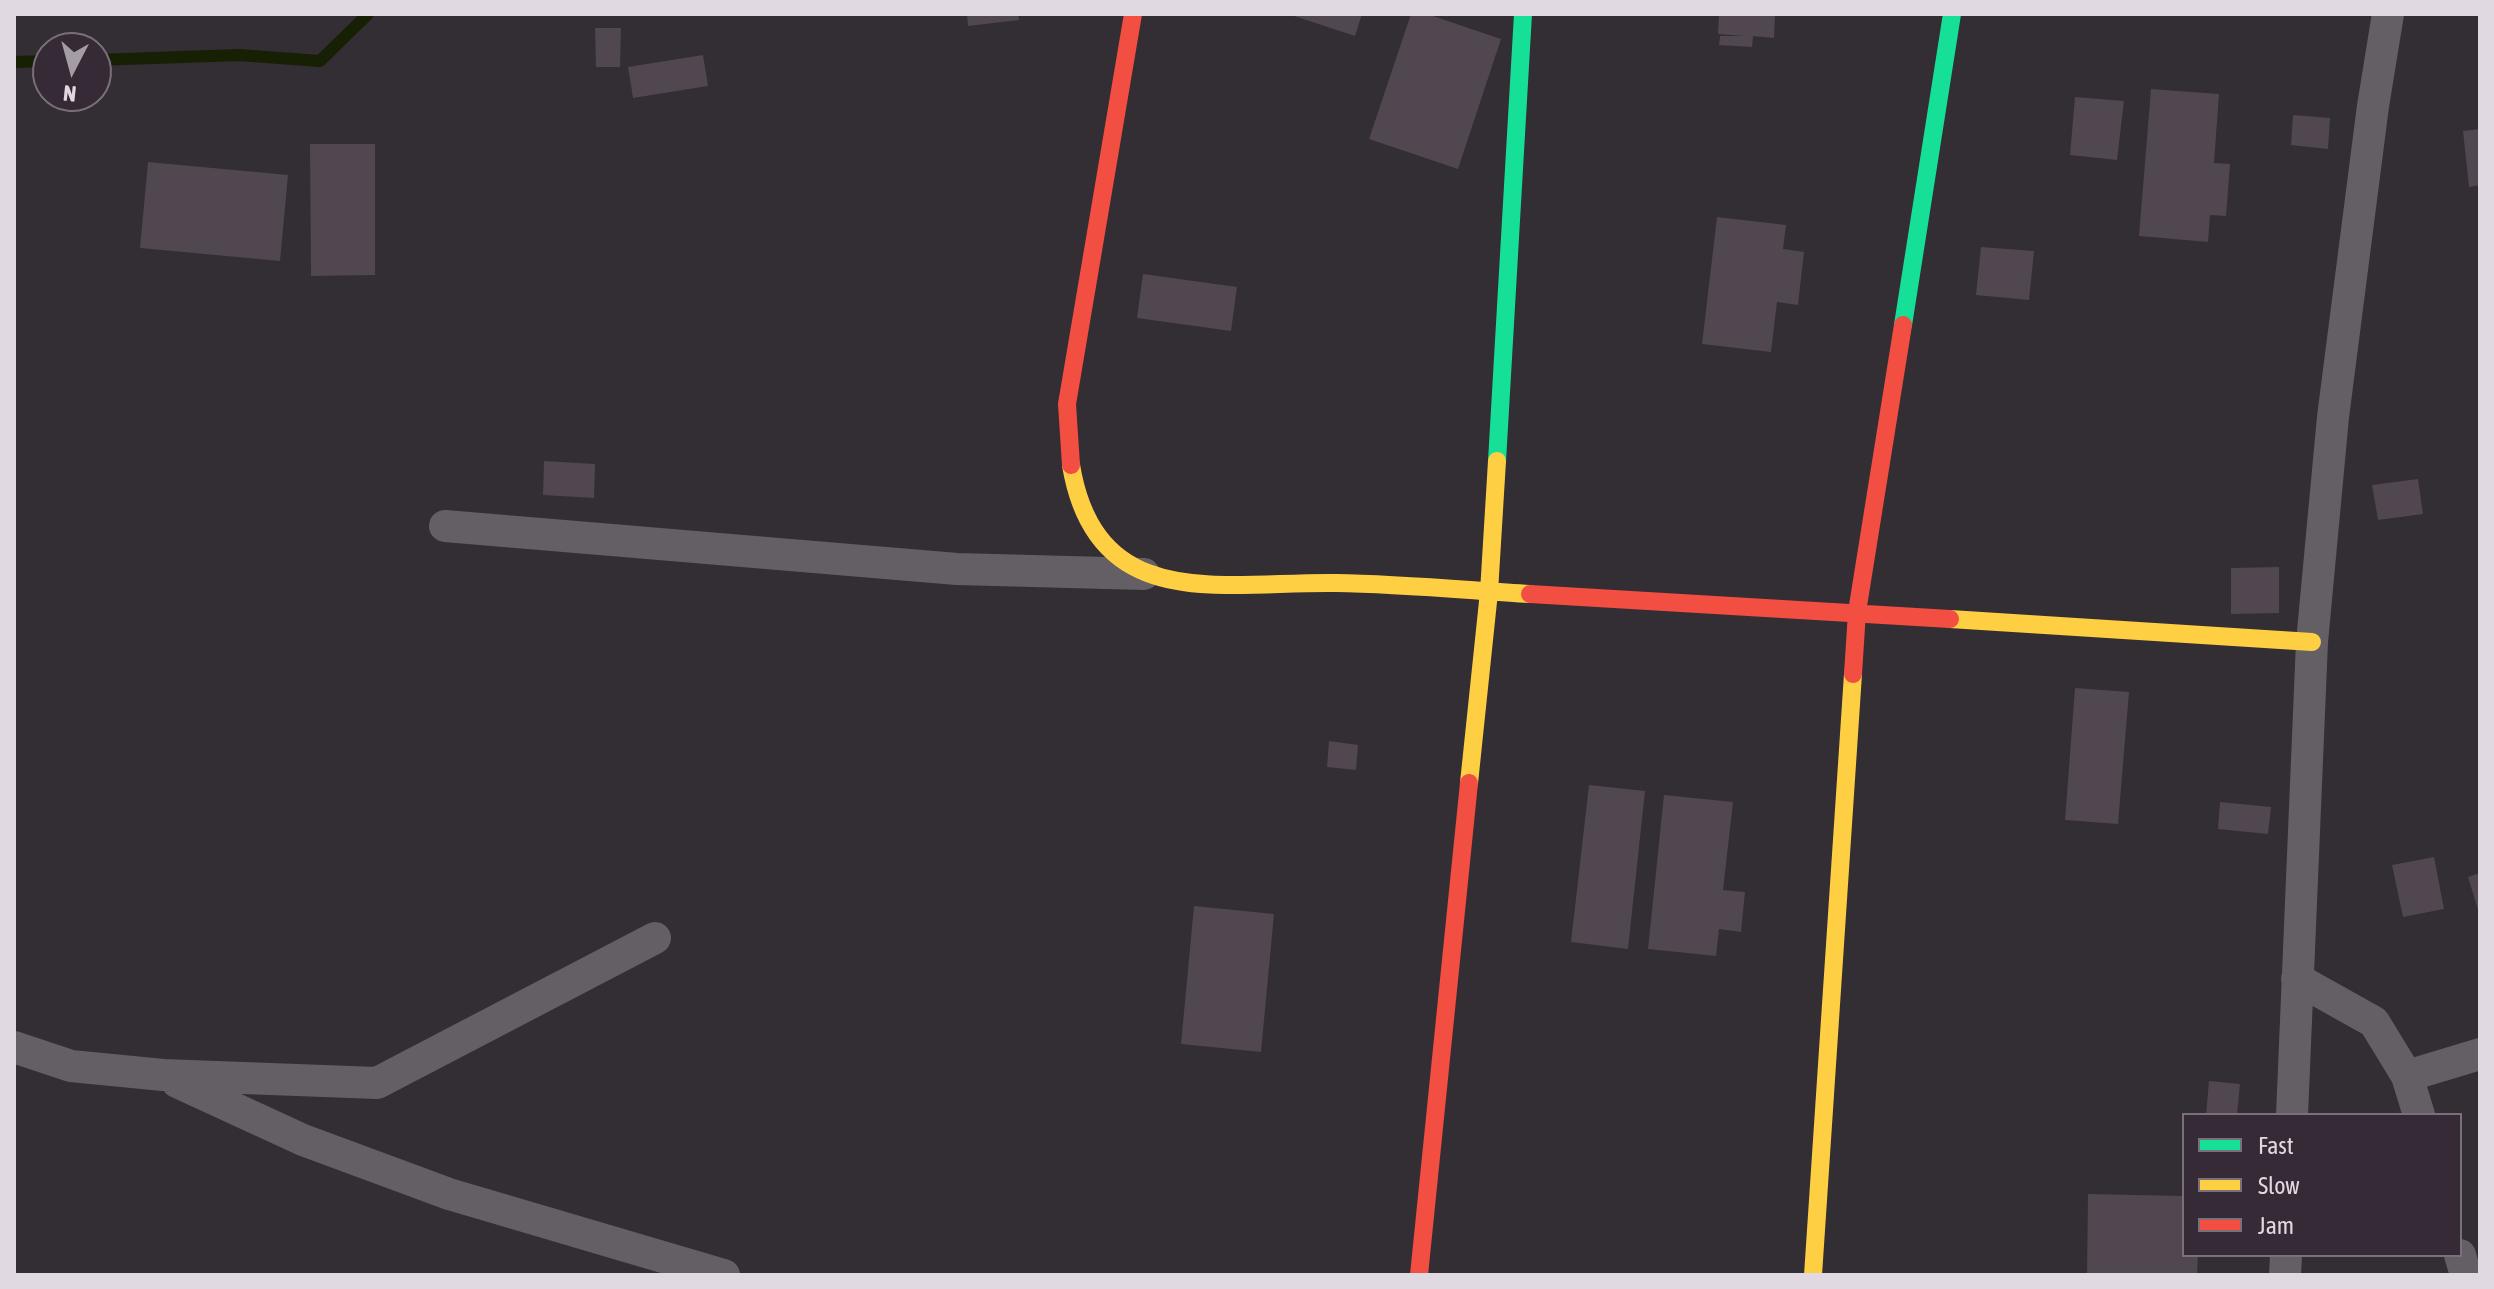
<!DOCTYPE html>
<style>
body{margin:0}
#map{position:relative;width:2494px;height:1289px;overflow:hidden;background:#332d34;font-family:"Asap Condensed",sans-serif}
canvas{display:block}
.frame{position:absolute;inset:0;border:16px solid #e1d9e2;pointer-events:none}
.legend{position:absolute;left:2182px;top:1113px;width:280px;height:144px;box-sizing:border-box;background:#362a37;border:2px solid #7a707b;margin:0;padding:10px 14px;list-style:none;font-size:24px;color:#e1d9e2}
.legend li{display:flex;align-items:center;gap:16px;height:40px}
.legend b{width:40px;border:2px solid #7a707b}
.north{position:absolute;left:32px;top:32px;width:80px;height:80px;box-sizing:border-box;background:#362a37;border:2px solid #7a707b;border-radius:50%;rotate:186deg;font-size:22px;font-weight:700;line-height:32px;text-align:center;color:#e1d9e2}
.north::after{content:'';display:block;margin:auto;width:28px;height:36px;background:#a49da5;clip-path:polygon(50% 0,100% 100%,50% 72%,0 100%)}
</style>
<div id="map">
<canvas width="2494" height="1289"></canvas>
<div class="frame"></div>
<ul class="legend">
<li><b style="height:10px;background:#16e098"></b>Fast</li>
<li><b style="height:10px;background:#ffcf43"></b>Slow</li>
<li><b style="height:10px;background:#f24e42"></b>Jam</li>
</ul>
<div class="north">N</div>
</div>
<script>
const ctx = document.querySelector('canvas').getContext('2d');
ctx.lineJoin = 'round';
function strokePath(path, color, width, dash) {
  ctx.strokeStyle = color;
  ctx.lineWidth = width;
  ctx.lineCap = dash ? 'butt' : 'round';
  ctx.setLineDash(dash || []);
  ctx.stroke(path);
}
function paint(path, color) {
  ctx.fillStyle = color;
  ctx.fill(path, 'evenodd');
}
const stream = new Path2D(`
 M 96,60 L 239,55 L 320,61 L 368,14
 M 14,62 L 48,61`);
const building = new Path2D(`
 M 967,14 L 1018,14 L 1019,20 L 968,26 Z
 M 1288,14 L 1362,14 L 1355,36 Z
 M 1411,14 L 1427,14 L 1501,39 L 1458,169 L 1369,139 Z
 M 1719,14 L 1775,14 L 1774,38 L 1753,36 L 1752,47 L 1719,45 L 1720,36 L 1745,36 L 1718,34 Z
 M 595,28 L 621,28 L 620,67 L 596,67 Z
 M 703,55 L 708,86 L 633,98 L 628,67 Z
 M 2151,89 L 2219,94 L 2214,163 L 2230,164 L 2226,216 L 2210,215 L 2208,242 L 2139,236 Z
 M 2075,97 L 2124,101 L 2117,160 L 2070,155 Z
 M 2293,115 L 2330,118 L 2328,149 L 2291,145 Z
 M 2480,129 L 2480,185 L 2469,187 L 2463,131 Z
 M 310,144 L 375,144 L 375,275 L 311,276 Z
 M 148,162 L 288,175 L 280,261 L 140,248 Z
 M 1717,217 L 1786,225 L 1783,249 L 1804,252 L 1798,305 L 1777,302 L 1771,352 L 1702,344 Z
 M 1981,247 L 2034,251 L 2029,300 L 1976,295 Z
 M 1143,274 L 1237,287 L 1231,331 L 1137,318 Z
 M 544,461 L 595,464 L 594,498 L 543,495 Z
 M 2418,479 L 2423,514 L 2378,520 L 2372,485 Z
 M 2279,567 L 2279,613 L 2231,614 L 2231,568 Z
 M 2075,688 L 2129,692 L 2118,824 L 2065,820 Z
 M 1329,741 L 1358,745 L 1356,770 L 1327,767 Z
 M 1589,785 L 1645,791 L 1628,949 L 1571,942 Z
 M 1664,795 L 1733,802 L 1723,890 L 1745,892 L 1741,932 L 1719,929 L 1716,956 L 1648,949 Z
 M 2220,802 L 2271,807 L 2268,834 L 2218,829 Z
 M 2434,857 L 2444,909 L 2403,917 L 2392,865 Z
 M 2480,873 L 2480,913 L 2479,913 L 2468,877 Z
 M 1194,906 L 1274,914 L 1261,1052 L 1181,1044 Z
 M 2209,1081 L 2240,1084 L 2237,1115 L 2206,1115 Z
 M 2088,1194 L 2184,1196 L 2184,1255 L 2198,1255 L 2197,1275 L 2087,1275 Z`);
const street = new Path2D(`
 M 445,526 L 957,569 L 1144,574
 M 2297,979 L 2374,1022 L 2407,1076 L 2419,1115
 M 14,1047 L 71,1066 L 163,1075 L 377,1083 L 655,938
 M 2407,1076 L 2480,1054
 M 177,1082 L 303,1140 L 449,1194 L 724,1275
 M 2292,1115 L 2312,642 L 2333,417 L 2373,106 L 2388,14
 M 2460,1255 L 2466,1275
 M 2285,1275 L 2286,1255`);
const fast = new Path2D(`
 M 1903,325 L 1952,14
 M 1497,461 L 1523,14`);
const slow = new Path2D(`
 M 1071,465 C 1096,616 1225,581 1336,583 C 1400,584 1465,590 1530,594
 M 1950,619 L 2312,642
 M 1469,783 L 1489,592 L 1497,461
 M 1813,1275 L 1853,674`);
const jam = new Path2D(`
 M 1071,465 L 1067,404 L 1133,14
 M 1530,594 L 1950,619
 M 1853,674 L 1857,612 L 1903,325
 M 1419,1275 L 1469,783`);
strokePath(stream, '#171f05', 12);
paint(building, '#504751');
strokePath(street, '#645f65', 32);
strokePath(fast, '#16e098', 18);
strokePath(slow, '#ffcf43', 18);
strokePath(jam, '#f24e42', 18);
</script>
